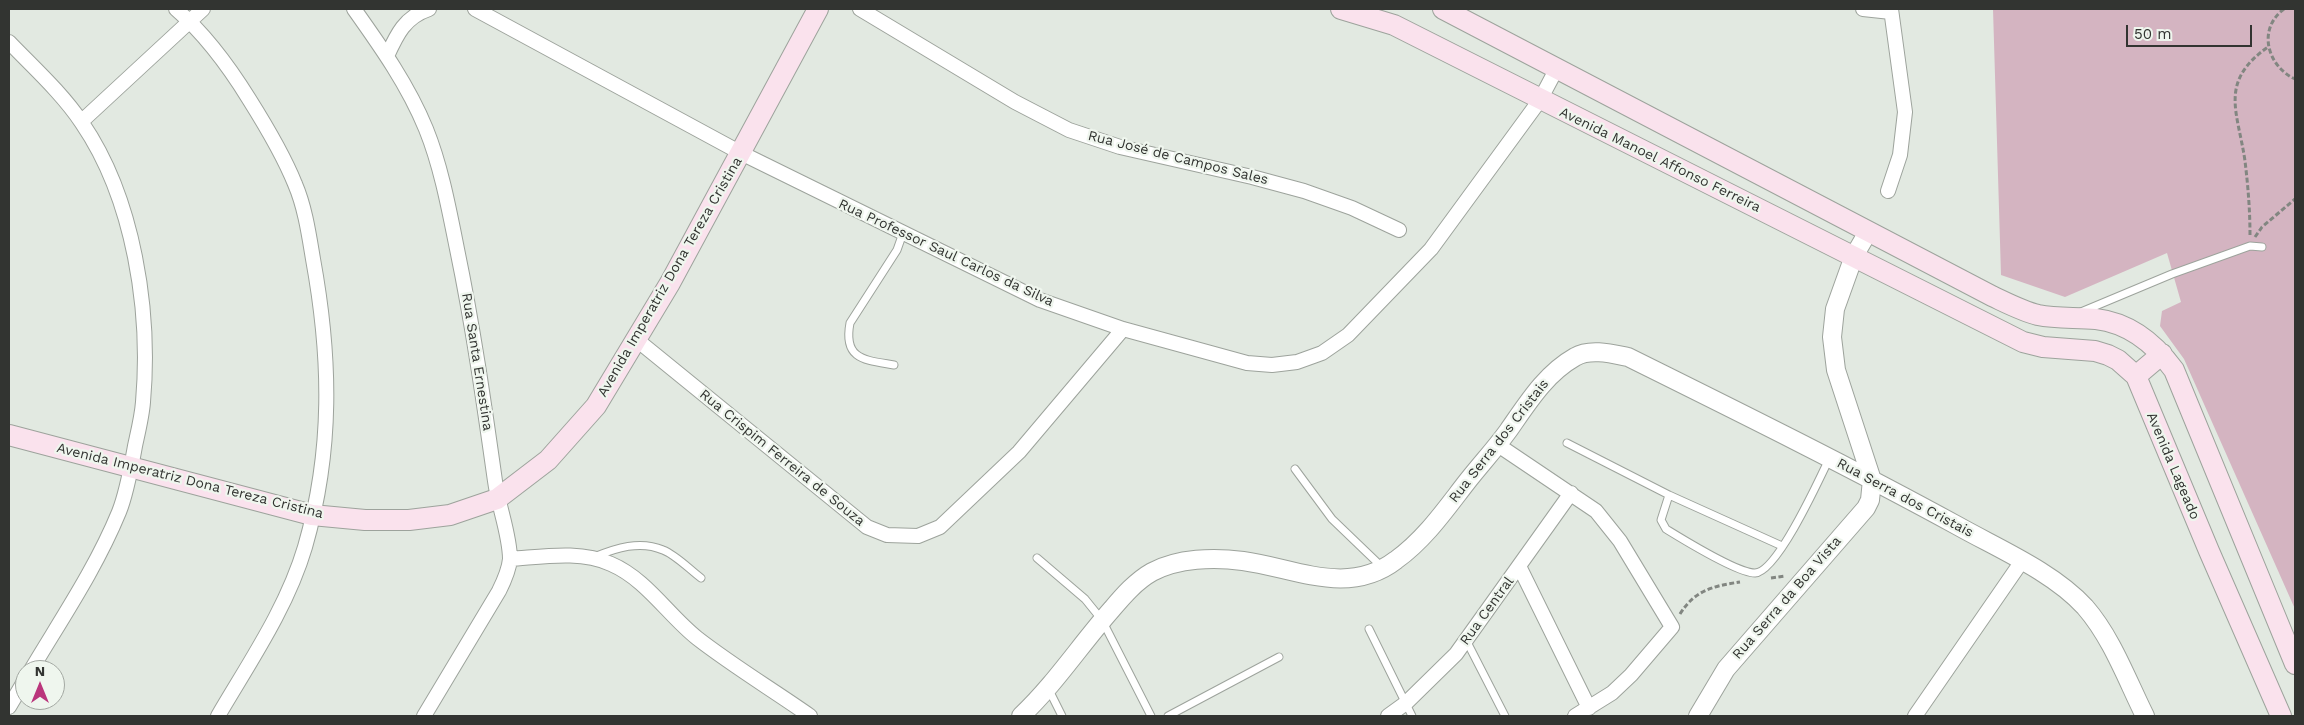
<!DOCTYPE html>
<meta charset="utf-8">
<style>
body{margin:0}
#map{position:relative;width:2304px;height:725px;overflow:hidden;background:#e2e9e1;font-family:"Work Sans",sans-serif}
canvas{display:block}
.frame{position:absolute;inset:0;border:10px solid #323431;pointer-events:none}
.north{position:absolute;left:15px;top:660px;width:50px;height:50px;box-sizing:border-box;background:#eff6ee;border:1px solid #a3a8a2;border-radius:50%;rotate:0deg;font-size:14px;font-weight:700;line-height:20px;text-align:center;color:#323431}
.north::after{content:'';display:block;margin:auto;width:18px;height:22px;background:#ba367c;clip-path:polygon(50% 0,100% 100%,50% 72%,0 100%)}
.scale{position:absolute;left:2126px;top:25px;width:126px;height:22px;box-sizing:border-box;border:2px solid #323431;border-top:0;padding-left:6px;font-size:15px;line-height:18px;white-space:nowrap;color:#323431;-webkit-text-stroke:4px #eff6ee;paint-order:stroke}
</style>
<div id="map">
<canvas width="2304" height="725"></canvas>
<div class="frame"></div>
<div class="north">N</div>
<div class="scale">50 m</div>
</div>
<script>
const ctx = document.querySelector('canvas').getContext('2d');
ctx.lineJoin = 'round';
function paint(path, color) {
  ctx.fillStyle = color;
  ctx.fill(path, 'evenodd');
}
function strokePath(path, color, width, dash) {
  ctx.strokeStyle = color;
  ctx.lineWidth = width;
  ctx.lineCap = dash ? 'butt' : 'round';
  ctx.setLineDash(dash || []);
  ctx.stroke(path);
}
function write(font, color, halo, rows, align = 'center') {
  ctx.font = font + ' "Work Sans",sans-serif';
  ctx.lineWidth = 4.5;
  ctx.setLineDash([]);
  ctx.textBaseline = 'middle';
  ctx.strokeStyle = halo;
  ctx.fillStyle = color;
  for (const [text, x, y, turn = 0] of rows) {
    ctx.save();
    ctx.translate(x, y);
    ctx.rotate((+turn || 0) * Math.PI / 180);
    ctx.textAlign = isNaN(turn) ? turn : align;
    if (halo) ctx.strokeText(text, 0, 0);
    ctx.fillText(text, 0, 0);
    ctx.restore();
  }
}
const green = new Path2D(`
 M 1993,9 L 2295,9 L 2295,609 L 2184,359 L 2160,326 L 2162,311 L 2181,302 L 2167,253 L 2065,297 L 2001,275 Z`);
const path = new Path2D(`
 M 2284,9 C 2257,29 2267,66 2295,79
 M 2250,235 C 2250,210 2248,186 2245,161 C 2238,112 2218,82 2268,47
 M 2255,237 L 2262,227 L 2295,199
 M 1771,578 L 1785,576
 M 1680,614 C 1695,590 1713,586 1740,582`);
const service = new Path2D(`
 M 2081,312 L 2172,274 L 2250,246 L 2262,247
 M 894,365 C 865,360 843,360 850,323 L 897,250 L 903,233
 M 1567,443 L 1669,495 L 1782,546
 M 1295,469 L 1332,519 L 1383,568
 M 1669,495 L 1661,520 L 1666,529 C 1684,540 1737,573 1755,573 C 1777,572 1819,480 1829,459
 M 594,557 C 616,548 640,540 663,550 C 676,555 689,569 701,578
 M 1037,558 L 1085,599 L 1102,620 L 1151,716
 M 1369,629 L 1412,716
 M 1466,640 L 1505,716
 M 1048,688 L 1062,716
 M 1168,716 L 1279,657`);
const minor = new Path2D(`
 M 176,9 C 206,35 228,65 249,99 C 266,126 283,154 295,184 C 305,207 309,235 313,259 C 331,358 333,450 305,547 C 287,608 249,663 218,716
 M 354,9 C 381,47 408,85 426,129 C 441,166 449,209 457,249 C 473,326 484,403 495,481 C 498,505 510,535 510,559 C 509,570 504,581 499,591 L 424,716
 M 475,9 L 741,153 L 1040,300 L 1123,329 L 1247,363 L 1272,365 L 1297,362 L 1322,353 L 1348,335 L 1431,249 L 1540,100 L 1557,68
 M 860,9 L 1015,102 L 1069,130 L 1120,147 L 1252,177 L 1304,191 L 1352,208 L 1399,230
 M 1863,9 L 1891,12
 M 9,42 C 33,67 62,93 82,123 C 134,199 151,311 143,402 C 142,416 138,432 135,446 C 131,468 127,492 119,512 C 96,568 62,618 31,670
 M 387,56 C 397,34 405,17 429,9
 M 82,121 L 203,9
 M 1888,191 L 1900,155 L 1905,112 L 1891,9
 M 637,340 L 867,527 L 887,535 L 918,536 L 940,527 L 1019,452 L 1123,329
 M 1498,445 L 1596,511 L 1620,541 L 1672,627 L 1631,675 L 1612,693 L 1575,716
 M 510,559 C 542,557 580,550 611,564 C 646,579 668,615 697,638 C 733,666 773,690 810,716
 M 1519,566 L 1589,708
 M 9,707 L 25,680
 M 1388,716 L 1406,703 L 1456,654 L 1571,493
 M 1915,716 L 2022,561`);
const tertiary = new Path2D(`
 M 1021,716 C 1055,684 1081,644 1112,609 C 1123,596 1136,581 1152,572 C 1178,558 1214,557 1243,561 C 1295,568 1348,597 1396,560 C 1425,539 1445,510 1466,483 C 1480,465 1495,449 1508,431 C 1527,404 1545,374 1575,357 C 1590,348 1613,354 1628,357 C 1739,412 1850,467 1958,526 C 1999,549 2053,572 2085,607 C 2112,638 2127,680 2145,716
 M 1698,716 L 1726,669 L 1866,508 L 1870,500 L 1872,480 L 1836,370 L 1832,337 L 1835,309 L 1854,256 L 1868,232`);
const secondary = new Path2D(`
 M 1341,9 L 1394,25 L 2023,342 L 2043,347 L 2095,351 L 2108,355 L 2118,360 L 2136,376 L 2209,551 L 2281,716
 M 1443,9 L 1992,296 C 2007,303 2022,311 2038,315 C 2057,319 2077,317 2096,319 C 2129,323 2155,344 2174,370 L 2295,664
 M 2136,376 L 2162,354
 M 9,435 L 312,515 L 365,520 L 409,520 L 450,515 L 497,499 L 548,460 L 596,406 L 670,283 L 818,9`);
const streetNames = [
 ["Rua José de Campos Sales",1178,158,14],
 ["Avenida Manoel Affonso Ferreira",1660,160,26],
 ["Rua Professor Saul Carlos da Silva",946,253,25],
 ["Avenida Imperatriz Dona Tereza Cristina",670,277,-60],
 ["Rua Santa Ernestina",477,362,81],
 ["Rua Serra dos Cristais",1499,441,-52],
 ["Rua Crispim Ferreira de Souza",782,458,39],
 ["Avenida Lageado",2173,466,67],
 ["Avenida Imperatriz Dona Tereza Cristina",190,481,14],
 ["Rua Serra dos Cristais",1905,498,28],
 ["Rua Serra da Boa Vista",1787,598,-49],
 ["Rua Central",1487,611,-54]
];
paint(green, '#d4b4c1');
strokePath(service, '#9da39c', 9);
strokePath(minor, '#9da39c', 16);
strokePath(tertiary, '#9da39c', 20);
strokePath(secondary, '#9da39c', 22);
strokePath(path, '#828681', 3, [5, 2.5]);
strokePath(service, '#fff', 7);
strokePath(minor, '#fff', 14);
strokePath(tertiary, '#fff', 18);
strokePath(secondary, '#fae2ed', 20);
write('14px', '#323431', '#eff6ee', streetNames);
</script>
